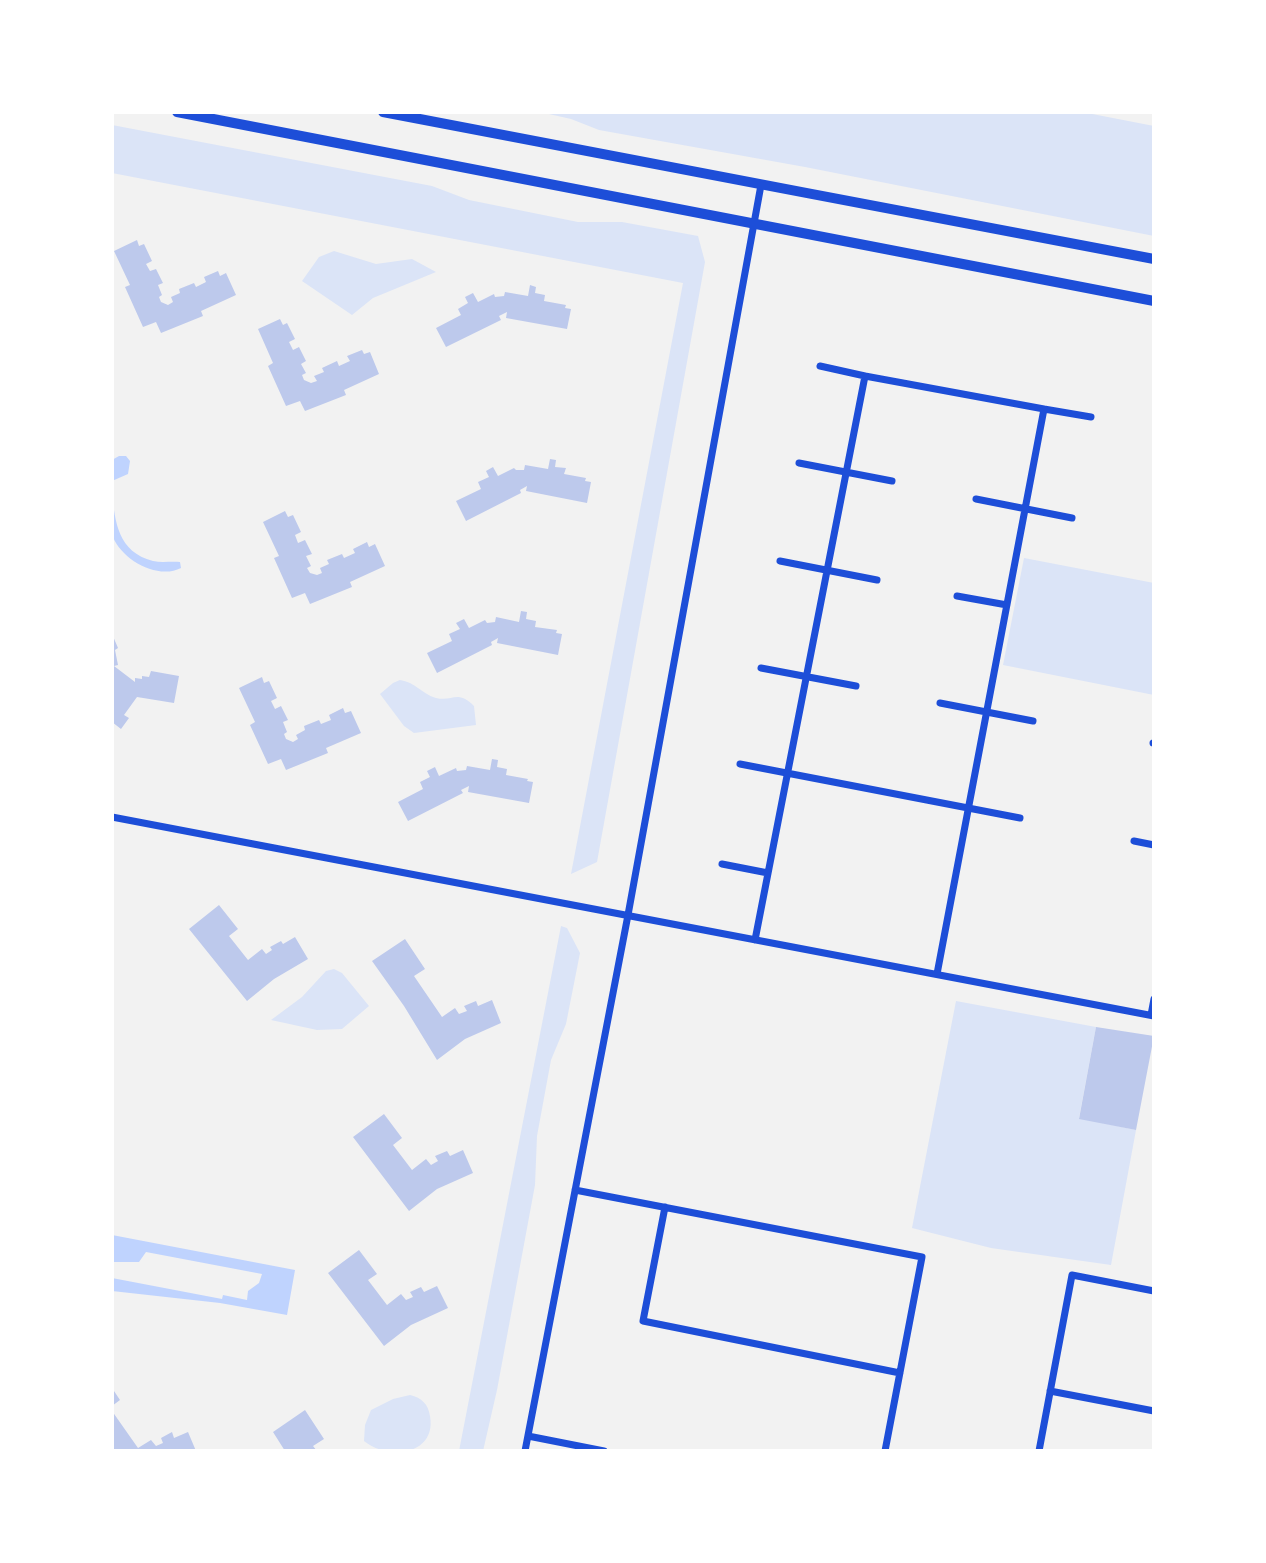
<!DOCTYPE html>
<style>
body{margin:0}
#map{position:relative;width:1266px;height:1563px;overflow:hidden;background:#f2f2f2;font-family:"Open Sans",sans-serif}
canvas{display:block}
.frame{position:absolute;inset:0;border:114px solid #fff;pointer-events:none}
</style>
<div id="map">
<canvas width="1266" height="1563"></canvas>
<div class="frame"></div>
</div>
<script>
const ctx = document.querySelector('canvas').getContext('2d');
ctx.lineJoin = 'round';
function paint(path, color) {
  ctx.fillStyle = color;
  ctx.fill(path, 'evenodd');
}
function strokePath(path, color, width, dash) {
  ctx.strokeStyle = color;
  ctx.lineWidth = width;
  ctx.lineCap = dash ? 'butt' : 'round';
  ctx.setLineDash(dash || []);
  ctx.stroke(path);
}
const green = new Path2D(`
 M 540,112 L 1082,112 L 1154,126 L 1154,236 L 805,167 L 599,130 L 571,119 Z
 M 112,125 L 432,186 L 469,200 L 578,222 L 622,222 L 698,236 L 705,262 L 597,862 L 571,874 L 683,283 L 112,173 Z
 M 334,251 L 376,264 L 412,259 L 436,272 L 373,298 L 352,315 L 302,281 L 319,257 Z
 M 1024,558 L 1154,583 L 1154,695 L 1003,665 Z
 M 400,680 C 415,682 422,694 436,698 C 453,702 457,689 474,706 L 476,725 L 414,733 L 404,726 L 380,694 L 393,683 Z
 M 561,926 L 567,928 L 580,953 L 566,1024 L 551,1060 L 537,1136 L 535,1185 L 497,1390 L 483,1451 L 459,1451 Z
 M 334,969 L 342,973 L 369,1006 L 342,1029 L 317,1030 L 271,1020 L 302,997 L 326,971 Z
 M 956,1001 L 1096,1027 L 1079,1118 L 1136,1130 L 1111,1265 L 991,1248 L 912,1228 Z
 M 410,1395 C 422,1398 428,1404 430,1416 C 437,1455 388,1461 364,1441 L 365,1425 L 371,1410 L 393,1399 Z`);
const water = new Path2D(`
 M 119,456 L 126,456 L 130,461 L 128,474 L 112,481 L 112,460 Z
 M 112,493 C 115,522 118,552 153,561 C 162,563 171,561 180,562 L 181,568 C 158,580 122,560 113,537 C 108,526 112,505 112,493 Z
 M 112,1235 L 295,1270 L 287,1315 L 220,1303 L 112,1291 L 112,1278 L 222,1299 L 223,1295 L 247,1300 L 248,1291 L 259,1283 L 262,1274 L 146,1252 L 139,1262 L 112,1262 Z`);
const building = new Path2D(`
 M 137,240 L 139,246 L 144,244 L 152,261 L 146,264 L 150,271 L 156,269 L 163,283 L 158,285 L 162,295 L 159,297 L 161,302 L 168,305 L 173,302 L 171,297 L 180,293 L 179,289 L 194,283 L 196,287 L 206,282 L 204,277 L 218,271 L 220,276 L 226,273 L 236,295 L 201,311 L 203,316 L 161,333 L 156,322 L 143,327 L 125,287 L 130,285 L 114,251 Z
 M 530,285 L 536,287 L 535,293 L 545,295 L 544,301 L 566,305 L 565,308 L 571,309 L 567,329 L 506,318 L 507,312 L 499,316 L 501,320 L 446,347 L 436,328 L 461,315 L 458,309 L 468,303 L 465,297 L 473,293 L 478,302 L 494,294 L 495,297 L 504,296 L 505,292 L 528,296 Z
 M 280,319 L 283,325 L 287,323 L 295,339 L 289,342 L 293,350 L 299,347 L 306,361 L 301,364 L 306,373 L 302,375 L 304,380 L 311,383 L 317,381 L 314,376 L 324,372 L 322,368 L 337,361 L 339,366 L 350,361 L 347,356 L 362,350 L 364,354 L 370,352 L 379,374 L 344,390 L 346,395 L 305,411 L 300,401 L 286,406 L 268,366 L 273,363 L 258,329 Z
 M 550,459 L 556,460 L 555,467 L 566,468 L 564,474 L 586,478 L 585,481 L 591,482 L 587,503 L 526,491 L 527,486 L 520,490 L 521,493 L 466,521 L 456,501 L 481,489 L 478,482 L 489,477 L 486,471 L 493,467 L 498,476 L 514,468 L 516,470 L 524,470 L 525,465 L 548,469 Z
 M 285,511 L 288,517 L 293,515 L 301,532 L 295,535 L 298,543 L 305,540 L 312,554 L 306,556 L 311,566 L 307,568 L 310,573 L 317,575 L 322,573 L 320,568 L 329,564 L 327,560 L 342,554 L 344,558 L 355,553 L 353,549 L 367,542 L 369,547 L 375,544 L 385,566 L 350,582 L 352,587 L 310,604 L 305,593 L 292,598 L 274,558 L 279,556 L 263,522 Z
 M 521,611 L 527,612 L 526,619 L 536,621 L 535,627 L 557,630 L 556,633 L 562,634 L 558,655 L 497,643 L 498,638 L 491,642 L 492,645 L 437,673 L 427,653 L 452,641 L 449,634 L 460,629 L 456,623 L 464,619 L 469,628 L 485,620 L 487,623 L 495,622 L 496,617 L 519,622 Z
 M 112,634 L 118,648 L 115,650 L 118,665 L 114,666 L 135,682 L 135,678 L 142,679 L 142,676 L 149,677 L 151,671 L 179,676 L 174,703 L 137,697 L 124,715 L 129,718 L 121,729 L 112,722 Z
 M 262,677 L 264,683 L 269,681 L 277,698 L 271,701 L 275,709 L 281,706 L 288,720 L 283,722 L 287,732 L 284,734 L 286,739 L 293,742 L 298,739 L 296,735 L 305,730 L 304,726 L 319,720 L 321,724 L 331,720 L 329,715 L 343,708 L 345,713 L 351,711 L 361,733 L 326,748 L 328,753 L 286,770 L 281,759 L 268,764 L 250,725 L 255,722 L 239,688 Z
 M 492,759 L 498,760 L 497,767 L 507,769 L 506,775 L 528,779 L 527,781 L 533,782 L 529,803 L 468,792 L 469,786 L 461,790 L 463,793 L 408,821 L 398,802 L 423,789 L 420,782 L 430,777 L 427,771 L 435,767 L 439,776 L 456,768 L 457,771 L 466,770 L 467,766 L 490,770 Z
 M 219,905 L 238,929 L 229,936 L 248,960 L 262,949 L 266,954 L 272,950 L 270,947 L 281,941 L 283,944 L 295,937 L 308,959 L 274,979 L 247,1001 L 189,929 Z
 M 405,939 L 425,969 L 414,976 L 442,1017 L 455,1008 L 459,1014 L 467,1011 L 464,1006 L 476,1001 L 478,1006 L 492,1000 L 501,1023 L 465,1039 L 437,1060 L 404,1006 L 372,961 Z
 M 1096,1027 L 1154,1036 L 1136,1130 L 1079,1119 Z
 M 384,1114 L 402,1138 L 393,1145 L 412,1170 L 426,1159 L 431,1165 L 438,1161 L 435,1156 L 447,1151 L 450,1156 L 463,1150 L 473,1173 L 437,1189 L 409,1211 L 353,1137 Z
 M 359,1250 L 377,1274 L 368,1280 L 387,1305 L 401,1294 L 406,1300 L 413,1297 L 410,1292 L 421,1287 L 424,1292 L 437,1286 L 448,1308 L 411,1325 L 384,1346 L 328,1273 Z
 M 112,1388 L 120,1400 L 112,1406 Z
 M 305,1410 L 324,1439 L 313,1446 L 317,1451 L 285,1451 L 273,1432 Z
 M 112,1411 L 138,1448 L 151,1440 L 156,1446 L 163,1443 L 161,1438 L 172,1432 L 174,1438 L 188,1432 L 196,1451 L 112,1451 Z`);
const minor = new Path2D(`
 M 820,366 L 865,376
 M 1044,409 L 1091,417
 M 799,463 L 892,481
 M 976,499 L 1072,518
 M 780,561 L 877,580
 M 957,596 L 1007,605
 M 761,668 L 856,686
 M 940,703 L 1033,721
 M 1153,743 L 1154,743
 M 740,764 L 1020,818
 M 112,817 L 1154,1016
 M 1134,841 L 1154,845
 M 722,864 L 768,873
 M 755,940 L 865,376 L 1044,409 L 937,974
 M 1151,1015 L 1154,999
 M 575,1190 L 922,1257 L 885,1451
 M 665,1207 L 643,1321 L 900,1373
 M 1050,1391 L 1154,1411
 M 528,1436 L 604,1451
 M 525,1451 L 628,915 L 761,185
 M 1039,1451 L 1072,1275 L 1154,1291`);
const secondary = new Path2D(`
 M 177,112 L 1154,301
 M 383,112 C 640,163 897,209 1154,259`);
paint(green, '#dbe4f7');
paint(water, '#bfd3fe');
paint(building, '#bdc9ec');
strokePath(minor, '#1d4ed8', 7);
strokePath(secondary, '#1d4ed8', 10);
</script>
